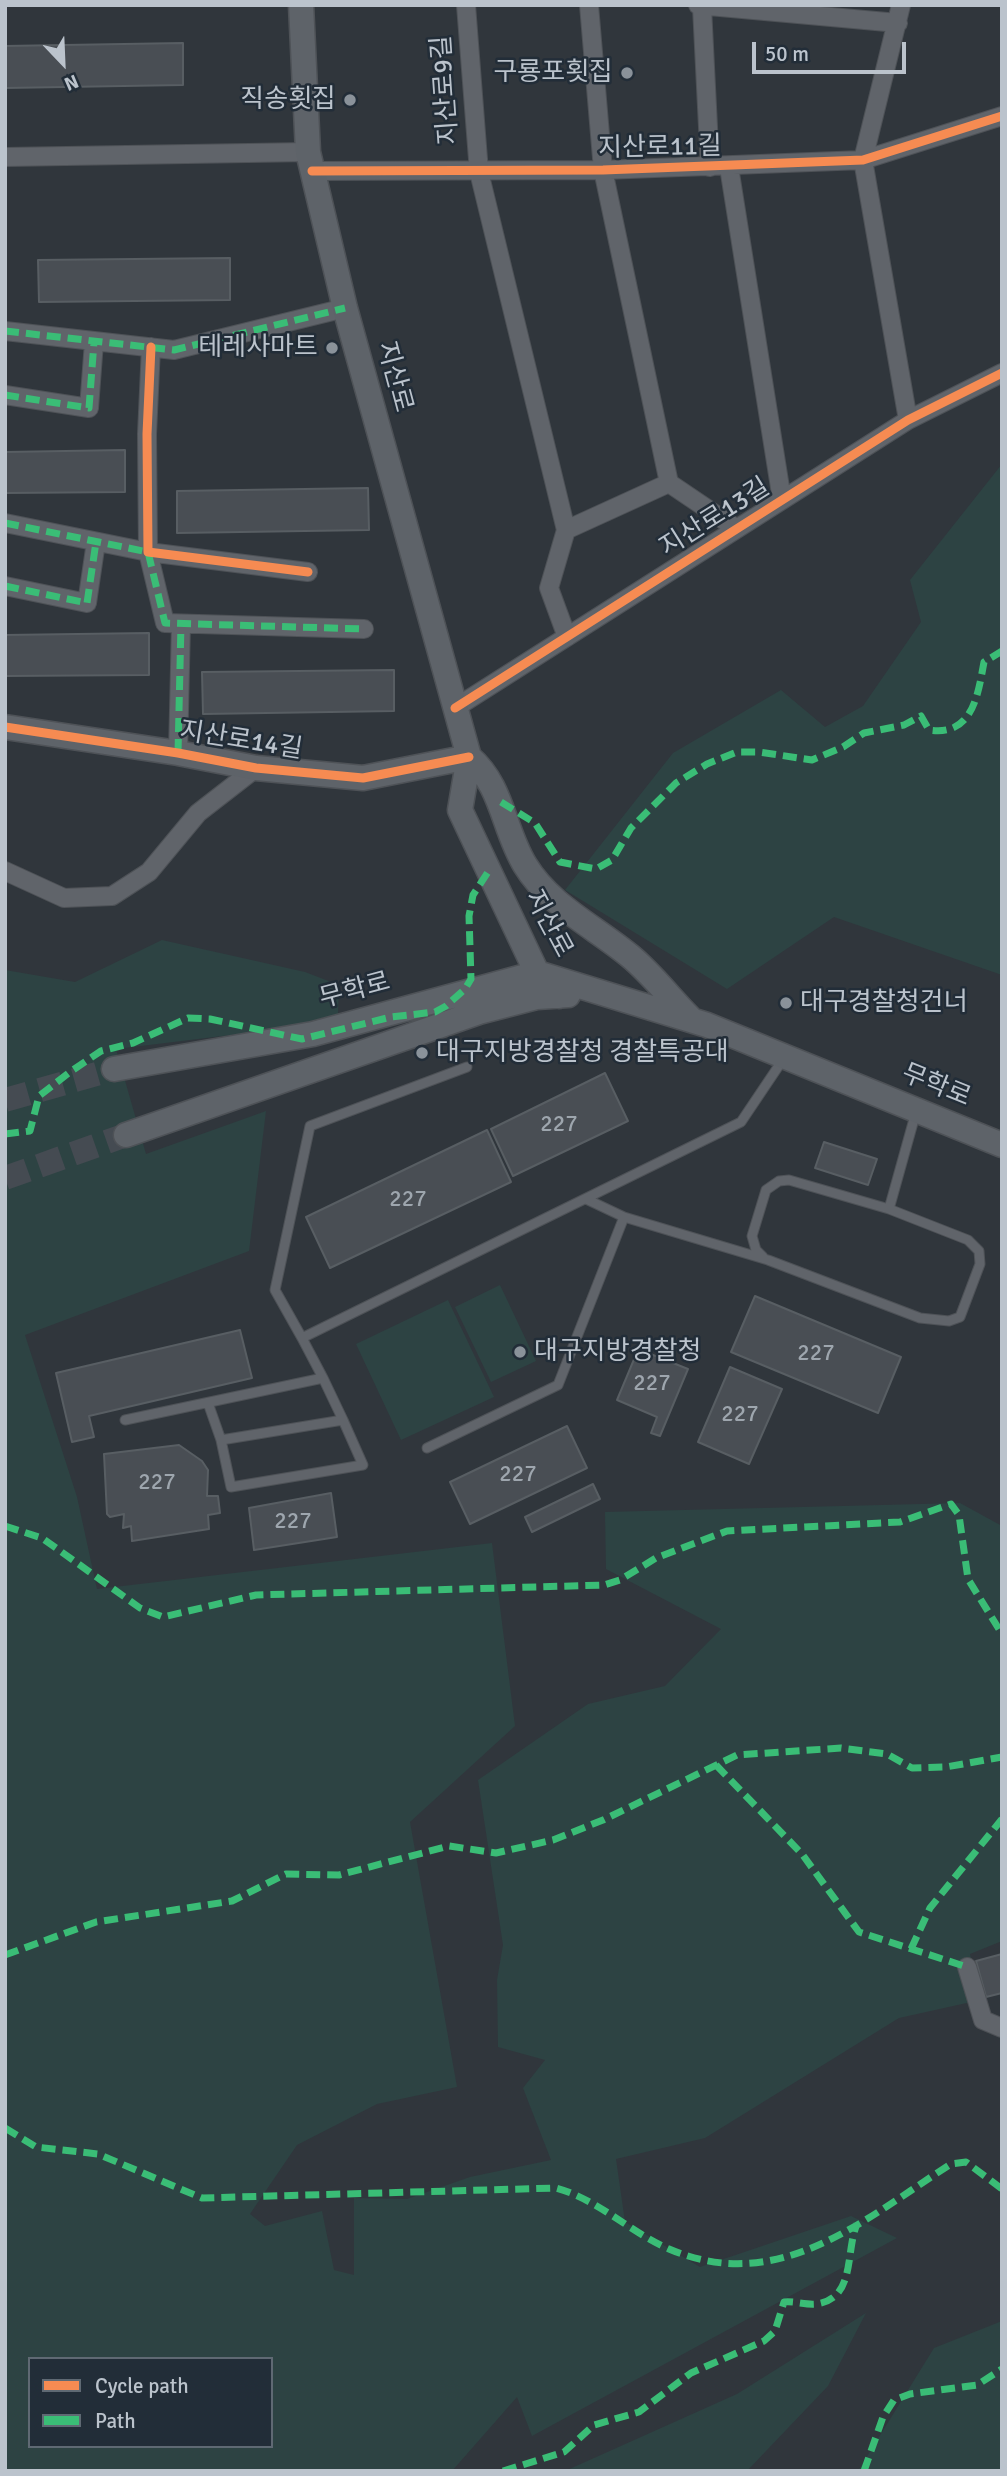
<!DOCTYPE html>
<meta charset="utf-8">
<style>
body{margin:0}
#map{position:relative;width:1007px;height:2476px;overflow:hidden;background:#30363c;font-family:Signika,sans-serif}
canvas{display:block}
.frame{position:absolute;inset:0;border:7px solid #bbc3cc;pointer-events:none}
.legend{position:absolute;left:28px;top:2357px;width:245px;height:91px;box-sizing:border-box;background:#222d38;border:2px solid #5f6973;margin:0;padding:9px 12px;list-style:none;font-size:21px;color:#bbc3cc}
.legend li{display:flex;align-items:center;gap:14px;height:35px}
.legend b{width:35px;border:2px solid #5f6973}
.north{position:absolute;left:28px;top:28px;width:70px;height:70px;-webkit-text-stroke:5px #222d38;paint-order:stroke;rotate:157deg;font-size:19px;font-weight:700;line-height:28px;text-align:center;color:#bbc3cc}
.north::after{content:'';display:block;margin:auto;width:24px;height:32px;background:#bbc3cc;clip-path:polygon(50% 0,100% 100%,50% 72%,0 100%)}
.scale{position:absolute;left:752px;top:42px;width:154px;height:32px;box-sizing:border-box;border:4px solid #bbc3cc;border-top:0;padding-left:9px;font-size:21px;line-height:24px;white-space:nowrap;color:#bbc3cc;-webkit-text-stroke:5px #222d38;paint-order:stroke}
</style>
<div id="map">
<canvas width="1007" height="2476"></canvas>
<div class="frame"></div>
<ul class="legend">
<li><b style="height:9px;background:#f68b52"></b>Cycle path</li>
<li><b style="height:9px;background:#3abd76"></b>Path</li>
</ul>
<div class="north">N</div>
<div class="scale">50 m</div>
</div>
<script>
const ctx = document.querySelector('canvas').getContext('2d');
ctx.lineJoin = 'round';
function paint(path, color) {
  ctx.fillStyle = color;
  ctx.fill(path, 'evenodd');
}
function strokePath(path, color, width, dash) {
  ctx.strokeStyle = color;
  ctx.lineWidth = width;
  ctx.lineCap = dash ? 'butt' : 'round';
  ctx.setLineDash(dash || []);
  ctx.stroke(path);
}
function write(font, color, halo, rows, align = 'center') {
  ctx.font = font + ' Signika,"Noto Sans KR",sans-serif';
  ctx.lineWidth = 5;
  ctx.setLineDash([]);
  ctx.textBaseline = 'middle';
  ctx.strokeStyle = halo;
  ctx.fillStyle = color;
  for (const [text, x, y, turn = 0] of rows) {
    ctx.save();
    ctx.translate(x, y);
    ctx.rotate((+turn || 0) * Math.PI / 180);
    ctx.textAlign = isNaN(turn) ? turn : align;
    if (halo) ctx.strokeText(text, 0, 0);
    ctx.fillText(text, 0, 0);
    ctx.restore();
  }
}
const green = new Path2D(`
 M 1002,464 L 1002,975 L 834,917 L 727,989 L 565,890 L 673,753 L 781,690 L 825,727 L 863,706 L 921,622 L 910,580 Z
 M 162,940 L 305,972 L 339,985 L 338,1014 L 280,1029 L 116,1049 L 146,1154 L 266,1111 L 249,1251 L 25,1335 L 77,1497 L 97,1589 L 492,1543 L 515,1726 L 410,1822 L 457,2087 L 377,2104 L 297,2145 L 250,2214 L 265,2226 L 322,2211 L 334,2270 L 354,2275 L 354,2198 L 407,2199 L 470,2177 L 551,2160 L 523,2088 L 545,2060 L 498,2047 L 497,1980 L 503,1945 L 478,1780 L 588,1704 L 665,1686 L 721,1629 L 606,1569 L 605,1512 L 960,1503 L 1002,1526 L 1002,1941 L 970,1954 L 980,2000 L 899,2018 L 705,2138 L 616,2159 L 625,2222 L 700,2267 L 851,2216 L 897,2238 L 532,2436 L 517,2397 L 452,2471 L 5,2471 L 5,970 L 75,982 ZM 30,2359 L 271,2359 L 271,2446 L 30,2446 Z
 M 500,1285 L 536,1361 L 491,1382 L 455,1307 Z
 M 448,1300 L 494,1397 L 401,1440 L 356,1344 Z
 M 866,2313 L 828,2386 L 747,2471 L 565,2471 L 737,2394 Z
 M 1002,2321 L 1002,2471 L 858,2471 L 934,2348 Z`);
const building = new Path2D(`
 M 183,43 L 183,85 L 5,88 L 5,46 Z
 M 230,258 L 230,300 L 39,302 L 38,260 Z
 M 125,450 L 125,492 L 5,493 L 5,452 Z
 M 368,488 L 369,530 L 177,533 L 177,491 Z
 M 149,633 L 149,675 L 5,676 L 5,635 Z
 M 394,670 L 394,711 L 203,714 L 202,672 Z
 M 605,1073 L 628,1121 L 513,1176 L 491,1129 Z
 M 487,1130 L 511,1182 L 330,1268 L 306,1217 Z
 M 824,1142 L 877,1159 L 868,1185 L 815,1168 Z
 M 755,1296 L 901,1357 L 878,1413 L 731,1352 Z
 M 240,1330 L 252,1378 L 89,1416 L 94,1437 L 72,1442 L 56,1373 Z
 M 648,1353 L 688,1369 L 660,1436 L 651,1433 L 657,1417 L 617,1400 L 635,1357 L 644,1362 Z
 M 730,1367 L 782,1389 L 749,1464 L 698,1442 Z
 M 567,1426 L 587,1468 L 470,1524 L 450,1482 Z
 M 179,1445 L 202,1461 L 208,1470 L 207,1496 L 218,1496 L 220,1513 L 208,1515 L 209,1529 L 132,1541 L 131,1526 L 123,1528 L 124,1514 L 110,1517 L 107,1514 L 104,1454 Z
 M 593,1484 L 600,1499 L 532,1532 L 525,1517 Z
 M 331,1493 L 337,1537 L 254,1550 L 249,1508 Z
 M 1002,1954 L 1002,1993 L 986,1997 L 976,1961 Z`);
const secondaryTunnel = new Path2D(`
 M 5,1100 L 114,1069
 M 5,1178 L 126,1135`);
const lane = new Path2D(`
 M 467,1067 L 310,1126 L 275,1290 L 302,1338 L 741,1122 L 784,1058
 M 624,1217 L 768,1260 L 920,1318 L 949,1321 L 960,1317 L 980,1264 L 979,1251 L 968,1240 L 889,1209
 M 763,1257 L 756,1250 L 752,1236 L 766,1190 L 779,1181 L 789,1180 L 889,1209 L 916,1112
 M 208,1403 L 221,1440 L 343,1420 L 323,1378
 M 125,1420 L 323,1378 L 302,1338
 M 221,1440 L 231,1487 L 363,1465 L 343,1420
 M 427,1448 L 558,1385 L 624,1217 L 586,1199`);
const street = new Path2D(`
 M 466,5 L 479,172 L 566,530 L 549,588 L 567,637
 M 589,5 L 603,170 L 669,483 L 737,529
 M 698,5 L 898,23
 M 901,5 L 863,160 L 908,420
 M 702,7 L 710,167
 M 5,157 L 308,152
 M 729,167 L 782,500
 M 312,171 L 603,170 L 863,160 L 1002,116
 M 5,331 L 174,350 L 345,308
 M 151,347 L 147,434 L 148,552 L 308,572
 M 5,395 L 89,408 L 94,342
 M 5,523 L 148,552 L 165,623 L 364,629
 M 566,530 L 669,483
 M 5,586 L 87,603 L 96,542
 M 455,708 L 908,420 L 1002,373
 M 178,753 L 181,624
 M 5,871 L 64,898 L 112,896 L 149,872 L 198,813 L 256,768
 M 967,1967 L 983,2020 L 1002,2028`);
const secondary = new Path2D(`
 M 301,5 L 308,152 L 345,308 L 469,757 L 460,810 L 537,973 L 559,996
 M 5,727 L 178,753 L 256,768 L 363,778 L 469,757
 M 469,757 C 503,786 503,829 525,865 C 550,906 595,927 630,956 C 652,974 670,998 690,1018
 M 114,1069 L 313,1034 L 537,973 L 707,1025 L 1002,1145
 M 126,1135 L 479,1012 L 537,997 L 568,995`);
const quiet = new Path2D(`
 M 5,331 L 174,350 L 345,308
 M 5,395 L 89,408 L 94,342
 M 5,523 L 148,552 L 165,623 L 364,629
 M 5,586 L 87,603 L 96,542
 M 178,753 L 181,624
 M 501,802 L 535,823 L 560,862 L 596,869 L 612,860 L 631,828 L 676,783 L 707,764 L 737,752 L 759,752 L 812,760 L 843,747 L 864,733 L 904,725 L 921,716 L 929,730 C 973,737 978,694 984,662 L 1002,651
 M 5,1134 L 30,1131 L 39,1096 L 70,1072 L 101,1051 L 133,1043 L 188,1018 L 210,1019 L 302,1039 L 391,1017 L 435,1012 L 446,1006 L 465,989 L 471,979 L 469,916 L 473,895 L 488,872
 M 5,1526 L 42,1538 L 140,1608 L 163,1617 L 256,1595 L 604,1585 L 620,1580 L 656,1558 L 727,1531 L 900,1522 L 951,1504 L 959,1515 L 968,1579 L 1002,1634
 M 716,1765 L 802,1854 L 859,1932 L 967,1967
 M 911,1949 L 930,1908 L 1002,1819
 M 5,1955 L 96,1922 L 232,1901 L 286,1874 L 339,1875 L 449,1846 L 496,1853 L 553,1840 L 603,1820 L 737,1755 L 841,1748 L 887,1754 L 912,1768 L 946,1767 L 1002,1757
 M 5,2128 L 36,2147 L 98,2154 L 202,2198 L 556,2188 C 597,2199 630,2232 669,2249 C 779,2296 863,2220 951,2164 L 966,2162 L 1002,2189
 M 503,2471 L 564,2452 L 594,2425 L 639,2412 L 691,2373 L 764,2341 L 775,2331 L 784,2302 C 795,2301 805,2305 816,2304 C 856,2299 845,2252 857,2224
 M 864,2471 L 883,2417 L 894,2400 L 910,2394 L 977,2385 L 1002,2369`);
const cycleway = new Path2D(`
 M 312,171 L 603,170 L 863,160 L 1002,116
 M 151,347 L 147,434 L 148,552 L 308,572
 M 455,708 L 908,420 L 1002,373
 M 5,727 L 178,753 L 256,768 L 363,778 L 469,757`);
const markers = [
 [627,73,7,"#8a929a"],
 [350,100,7,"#8a929a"],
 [332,348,7,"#8a929a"],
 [786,1003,7,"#8a929a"],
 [422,1053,7,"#8a929a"],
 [520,1352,7,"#8a929a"]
];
const numberNames = [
 ["227",559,1125],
 ["227",408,1200],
 ["227",816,1354],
 ["227",652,1384],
 ["227",740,1415],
 ["227",518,1475],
 ["227",157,1483],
 ["227",293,1522]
];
const poiNames = [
 ["구룡포횟집",613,73],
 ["직송횟집",336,100],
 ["테레사마트",318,348],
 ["대구경찰청건너",800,1003,"left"],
 ["대구지방경찰청 경찰특공대",436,1053,"left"],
 ["대구지방경찰청",534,1352,"left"]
];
const streetNames = [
 ["지산로9길",446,90,-94],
 ["지산로11길",660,148,-1],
 ["지산로",394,377,75],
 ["지산로13길",715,518,-32],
 ["지산로14길",241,741,9],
 ["지산로",548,924,62],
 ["무학로",355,991,-15],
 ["무학로",936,1086,22]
];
paint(green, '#2d4343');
paint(building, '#494e54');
strokePath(building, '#585e63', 2);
strokePath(secondaryTunnel, '#454b52', 24, [24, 12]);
strokePath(lane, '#4e5257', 11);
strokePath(street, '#4e5257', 20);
strokePath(secondary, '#4e5257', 27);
strokePath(lane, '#60646a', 9);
strokePath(street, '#60646a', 18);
strokePath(secondary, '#5e6369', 24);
strokePath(quiet, '#3abd76', 7, [14, 7]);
strokePath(cycleway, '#f68b52', 9);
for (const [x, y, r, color] of markers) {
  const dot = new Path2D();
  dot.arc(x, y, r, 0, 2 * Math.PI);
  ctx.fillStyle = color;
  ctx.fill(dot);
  strokePath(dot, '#222d38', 2.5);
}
write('23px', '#9ea6ae', null, numberNames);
write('26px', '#bbc3cc', '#222d38', poiNames, 'right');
write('26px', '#bbc3cc', '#222d38', streetNames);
</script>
